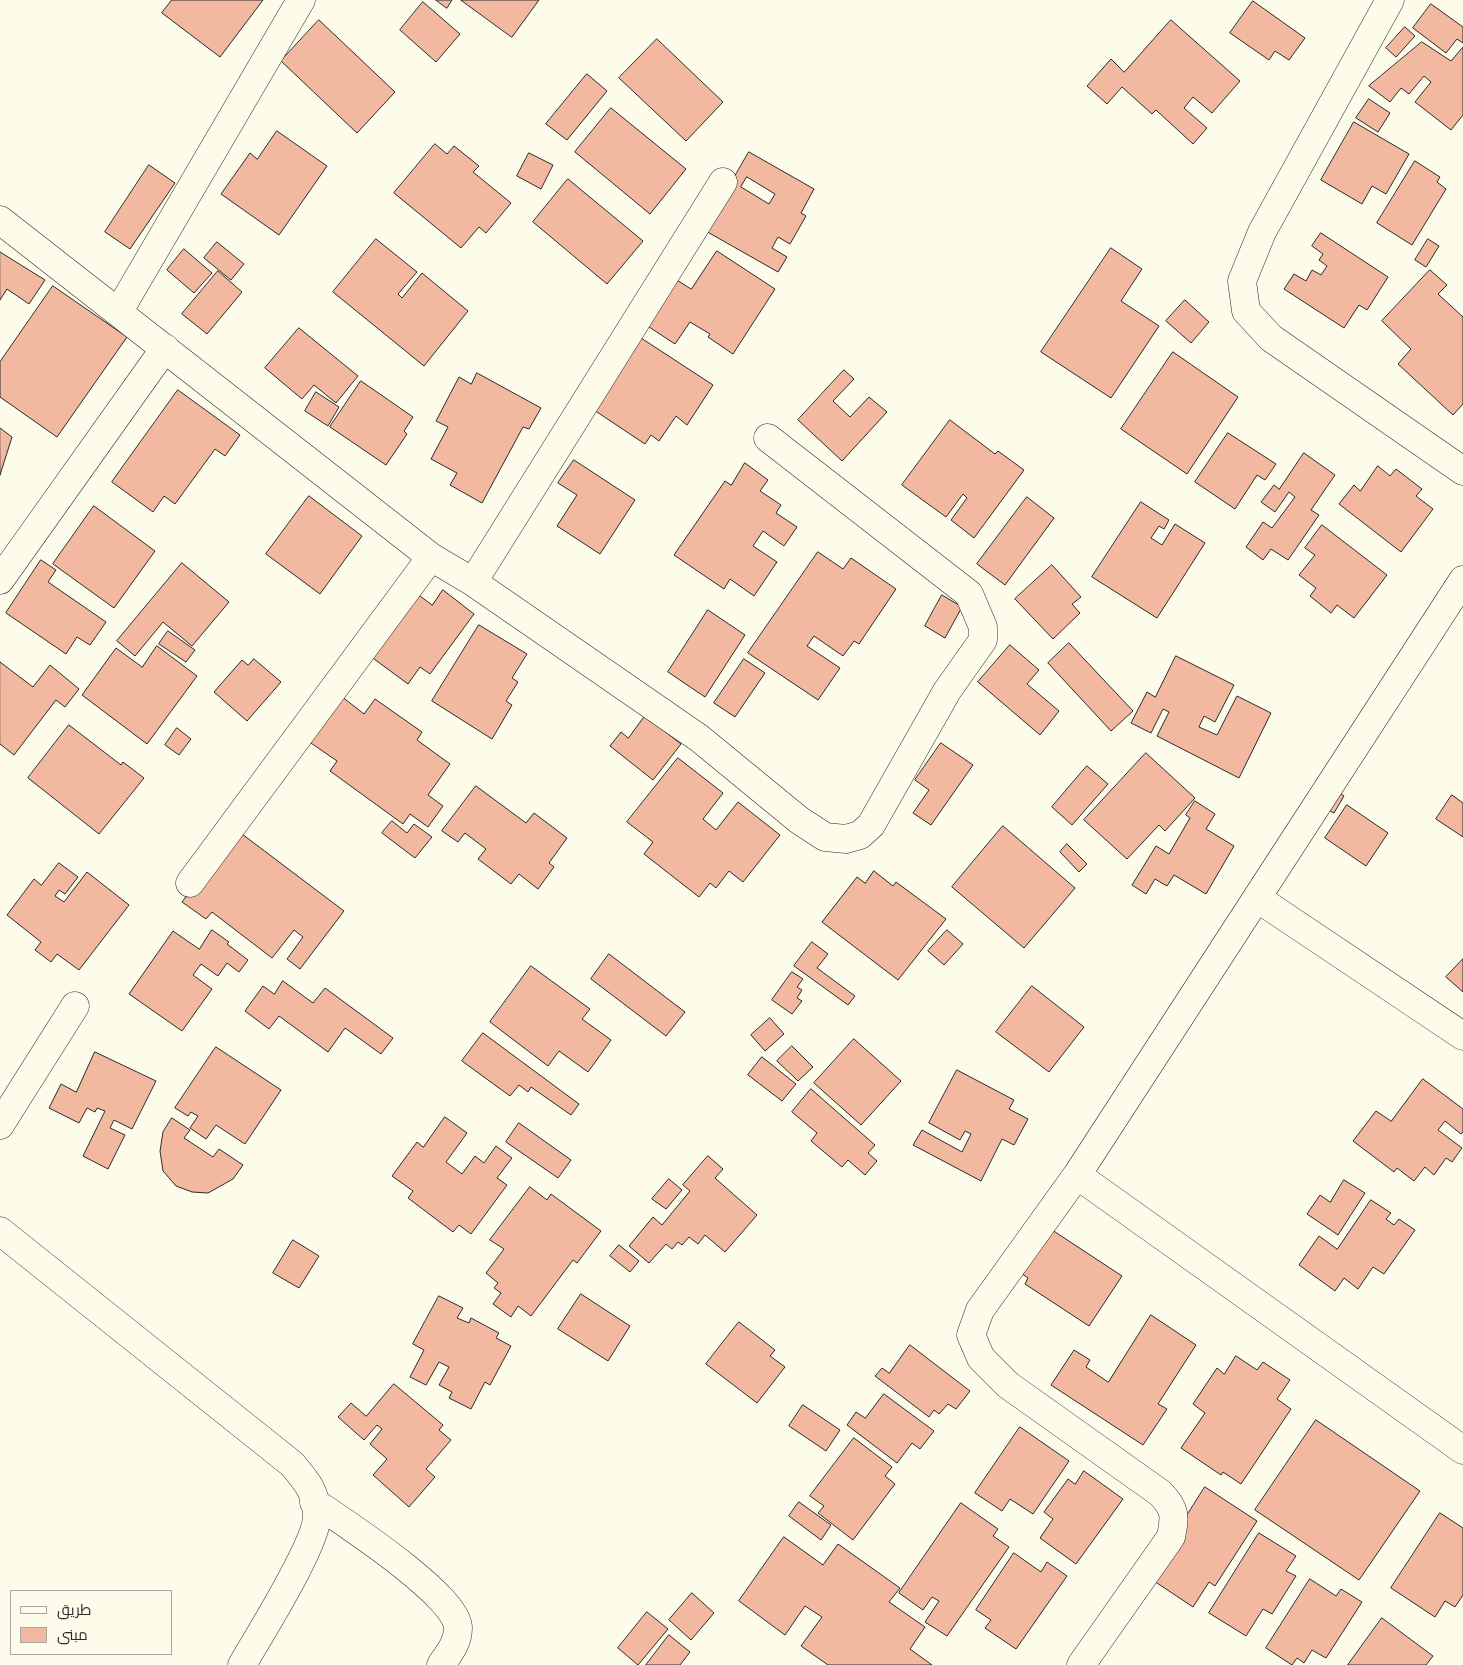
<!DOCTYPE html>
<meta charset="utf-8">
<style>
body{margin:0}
#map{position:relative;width:1463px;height:1665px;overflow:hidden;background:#fdfbea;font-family:Montserrat,Cairo,sans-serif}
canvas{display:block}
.legend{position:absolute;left:10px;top:1590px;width:162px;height:65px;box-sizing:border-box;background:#fdfbea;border:1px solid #a9a89e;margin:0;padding:6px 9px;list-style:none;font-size:15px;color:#2b2b2b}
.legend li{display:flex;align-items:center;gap:10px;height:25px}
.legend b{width:25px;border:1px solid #a9a89e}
</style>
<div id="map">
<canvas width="1463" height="1665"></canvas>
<ul class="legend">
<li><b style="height:6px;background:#fdfbea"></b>طريق</li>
<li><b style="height:14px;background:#f2b8a0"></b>مبنى</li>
</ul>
</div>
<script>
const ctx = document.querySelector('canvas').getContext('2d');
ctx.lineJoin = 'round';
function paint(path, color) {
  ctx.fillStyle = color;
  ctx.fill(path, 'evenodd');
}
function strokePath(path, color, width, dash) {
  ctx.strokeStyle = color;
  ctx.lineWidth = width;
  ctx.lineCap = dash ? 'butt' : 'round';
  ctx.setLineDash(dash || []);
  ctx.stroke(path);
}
const building = new Path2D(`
 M 172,0 L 263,0 L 220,57 L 162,13 Z
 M 436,0 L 452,0 L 447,8 Z
 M 461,0 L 539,0 L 512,37 Z
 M 1253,1 L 1305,38 L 1289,60 L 1275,51 L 1269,60 L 1230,33 Z
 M 423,2 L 460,34 L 436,62 L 400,30 Z
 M 1431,4 L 1463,27 L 1463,43 L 1457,39 L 1446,53 L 1413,28 Z
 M 319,20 L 395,92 L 357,133 L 281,61 Z
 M 1171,20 L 1240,81 L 1212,113 L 1193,97 L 1184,108 L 1207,128 L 1193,144 L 1156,110 L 1152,114 L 1122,87 L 1107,104 L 1087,86 L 1111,59 L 1124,72 Z
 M 1405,27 L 1415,36 L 1396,57 L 1386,48 Z
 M 657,39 L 723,102 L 686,141 L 619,78 Z
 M 1422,42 L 1451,61 L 1463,47 L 1463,115 L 1451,130 L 1415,102 L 1431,82 L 1424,76 L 1409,94 L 1401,88 L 1390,102 L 1369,86 Z
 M 587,74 L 607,91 L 567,140 L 546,124 Z
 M 1369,99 L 1390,113 L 1378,132 L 1356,118 Z
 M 611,108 L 686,169 L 650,214 L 575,152 Z
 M 1354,122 L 1409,154 L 1386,194 L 1372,186 L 1362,204 L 1321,180 Z
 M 277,131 L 327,166 L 279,235 L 221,194 L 250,153 L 257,159 Z
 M 435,144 L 447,154 L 454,146 L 479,166 L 473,172 L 511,203 L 486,233 L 479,227 L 461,248 L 394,193 Z
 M 749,152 L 814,189 L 801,213 L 806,216 L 790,244 L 778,237 L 772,248 L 787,257 L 778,272 L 704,230 ZM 747,177 L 775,194 L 769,204 L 741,187 Z
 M 529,153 L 553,165 L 541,189 L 517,176 Z
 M 1415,161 L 1440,177 L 1437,182 L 1446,189 L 1412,245 L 1377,223 Z
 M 149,165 L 175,183 L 130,249 L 105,232 Z
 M 568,179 L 643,241 L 607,284 L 533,222 Z
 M 1321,233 L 1388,277 L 1367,310 L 1359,305 L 1344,328 L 1284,289 L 1294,274 L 1306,281 L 1312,270 L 1321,275 L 1327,266 L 1319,260 L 1323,254 L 1312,246 Z
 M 376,239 L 417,272 L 398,294 L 402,298 L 422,273 L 468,311 L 424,366 L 333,292 Z
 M 1428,239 L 1439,246 L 1426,267 L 1415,260 Z
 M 217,242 L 244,264 L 231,280 L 204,258 Z
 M 1111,248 L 1142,269 L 1121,301 L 1159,326 L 1111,398 L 1041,352 Z
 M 184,249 L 212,273 L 194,293 L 167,270 Z
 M 717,251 L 775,289 L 733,354 L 708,337 L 710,334 L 690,322 L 675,344 L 640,321 L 669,275 L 691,289 Z
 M 0,252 L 45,280 L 29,304 L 7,289 L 0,300 Z
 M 1430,270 L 1447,285 L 1438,294 L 1463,317 L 1463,404 L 1453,415 L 1398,364 L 1411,349 L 1382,321 Z
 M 218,271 L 242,292 L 207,334 L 182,314 Z
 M 53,286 L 127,337 L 57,437 L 0,397 L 0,362 Z
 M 1185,300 L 1209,322 L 1191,343 L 1166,321 Z
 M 299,328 L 358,376 L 336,403 L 314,385 L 302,399 L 265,368 Z
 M 638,336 L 713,385 L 687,425 L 676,416 L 659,441 L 651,435 L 645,444 L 591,408 Z
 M 1173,352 L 1238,397 L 1187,474 L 1121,429 Z
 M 844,370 L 854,379 L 833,401 L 850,417 L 869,397 L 887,412 L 842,461 L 798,420 Z
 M 477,373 L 541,408 L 529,429 L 523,427 L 482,503 L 450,485 L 457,473 L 431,459 L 448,427 L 436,421 L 459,377 L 471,384 Z
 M 361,381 L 413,417 L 404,431 L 407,434 L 386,465 L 330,427 Z
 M 178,390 L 240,435 L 225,456 L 215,449 L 175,504 L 164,496 L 153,512 L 112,482 Z
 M 316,392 L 339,407 L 328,426 L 305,411 Z
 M 950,420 L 995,454 L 998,451 L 1024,470 L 974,538 L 951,520 L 967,498 L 963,494 L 946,517 L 902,485 Z
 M 0,428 L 12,437 L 0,475 Z
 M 1228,433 L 1276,464 L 1265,480 L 1257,475 L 1235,509 L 1195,482 Z
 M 1304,453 L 1335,475 L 1311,510 L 1319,515 L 1288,560 L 1271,549 L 1263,560 L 1246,547 L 1263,522 L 1272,528 L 1295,497 L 1289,492 L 1275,512 L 1261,502 L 1274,485 L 1279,489 Z
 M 574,460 L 635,500 L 600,554 L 557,526 L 577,495 L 558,483 Z
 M 745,463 L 768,480 L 760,491 L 781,505 L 776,513 L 797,527 L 784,546 L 763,531 L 753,546 L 777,562 L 754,596 L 730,579 L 724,589 L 674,555 L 725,481 L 731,485 Z
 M 1378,466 L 1390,476 L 1396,469 L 1422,489 L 1416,496 L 1433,509 L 1401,552 L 1339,504 L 1354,485 L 1360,491 Z
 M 309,496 L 362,536 L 320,594 L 266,554 Z
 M 1027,497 L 1054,518 L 1005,585 L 977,564 Z
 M 1141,502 L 1169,520 L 1164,529 L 1159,526 L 1151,538 L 1162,545 L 1175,524 L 1205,543 L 1157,618 L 1092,577 Z
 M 94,506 L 155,551 L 114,608 L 53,564 Z
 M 1322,525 L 1387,575 L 1354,618 L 1337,605 L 1331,613 L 1310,596 L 1316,588 L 1299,575 L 1315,555 L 1305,548 Z
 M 818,552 L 843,569 L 851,558 L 896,589 L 859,644 L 854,641 L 843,656 L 814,636 L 807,646 L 840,668 L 818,700 L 748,653 Z
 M 41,560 L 56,570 L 48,582 L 106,622 L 90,645 L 77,637 L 66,654 L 6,613 Z
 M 182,563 L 229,602 L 192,646 L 163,622 L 135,656 L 117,641 Z
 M 1052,565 L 1081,597 L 1072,604 L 1080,613 L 1053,639 L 1015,599 Z
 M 443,590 L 474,614 L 430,674 L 420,667 L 408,684 L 370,656 L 416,593 L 432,605 Z
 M 942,595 L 962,607 L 945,638 L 925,626 Z
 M 708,610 L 745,635 L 705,697 L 668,672 Z
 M 479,625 L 527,654 L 512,678 L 518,682 L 506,701 L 512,705 L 492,739 L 432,701 Z
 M 168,631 L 195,650 L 186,662 L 159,644 Z
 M 1069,643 L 1133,711 L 1111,731 L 1048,663 Z
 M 1010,645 L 1039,670 L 1027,684 L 1059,711 L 1040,735 L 978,682 Z
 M 157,646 L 197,676 L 147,744 L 82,695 L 116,648 L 142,667 Z
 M 1176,656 L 1234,685 L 1215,722 L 1204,716 L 1199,727 L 1217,735 L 1237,696 L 1271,713 L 1239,778 L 1157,736 L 1169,712 L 1163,709 L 1151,733 L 1131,723 L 1147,692 L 1155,697 Z
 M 254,659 L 281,682 L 247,721 L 214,692 L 242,660 L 248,665 Z
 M 744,659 L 765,673 L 735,717 L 714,703 Z
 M 0,662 L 33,687 L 50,665 L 79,689 L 65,707 L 56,700 L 14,755 L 0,744 Z
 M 341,696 L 364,714 L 375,699 L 422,732 L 417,740 L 450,764 L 428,795 L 443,806 L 428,827 L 410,814 L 403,824 L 330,771 L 337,761 L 308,741 Z
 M 645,716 L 681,744 L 653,780 L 610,746 L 621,732 L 628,738 Z
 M 69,725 L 121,765 L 123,762 L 144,778 L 99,834 L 28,778 Z
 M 177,728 L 191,739 L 179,755 L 165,745 Z
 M 941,743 L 973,765 L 931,825 L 913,813 L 929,790 L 915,780 Z
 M 1146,753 L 1195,798 L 1165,831 L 1159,825 L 1127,859 L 1084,820 Z
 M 678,758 L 723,793 L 703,819 L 716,830 L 738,802 L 780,835 L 743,882 L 729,871 L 716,888 L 710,883 L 699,897 L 644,854 L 653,842 L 627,822 Z
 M 1087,766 L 1108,784 L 1072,825 L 1052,807 Z
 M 476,786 L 526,823 L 534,813 L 567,838 L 549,863 L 554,867 L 538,889 L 519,874 L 511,884 L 478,859 L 486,849 L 465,833 L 458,842 L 442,831 Z
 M 1332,788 L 1344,796 L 1334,813 L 1321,806 Z
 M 1452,795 L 1463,803 L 1463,837 L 1436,819 Z
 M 1195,801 L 1215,814 L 1206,829 L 1234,846 L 1206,894 L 1174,875 L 1167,886 L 1155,879 L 1146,894 L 1132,885 L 1156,846 L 1169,854 L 1190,818 L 1186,815 Z
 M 1347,805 L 1388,833 L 1366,866 L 1325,838 Z
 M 392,821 L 407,833 L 414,824 L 432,837 L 415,858 L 382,833 Z
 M 1003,826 L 1075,888 L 1024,948 L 952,887 Z
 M 242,834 L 344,911 L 300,969 L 287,959 L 303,937 L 294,930 L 272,958 L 212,912 L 206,919 L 182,902 L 203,873 Z
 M 1067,844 L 1087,864 L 1079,872 L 1060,852 Z
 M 59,863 L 78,877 L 65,894 L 59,890 L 55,896 L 64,902 L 87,872 L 129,905 L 79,970 L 57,954 L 51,962 L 35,950 L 41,942 L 7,915 L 34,879 L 41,885 Z
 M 874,871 L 893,886 L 896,882 L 946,919 L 898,980 L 822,922 L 857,877 L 865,883 Z
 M 212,930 L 229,942 L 227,944 L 248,960 L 239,972 L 227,963 L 218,976 L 201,964 L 193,975 L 212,989 L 182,1031 L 129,994 L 173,931 L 199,949 Z
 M 947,930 L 963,944 L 944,965 L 928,951 Z
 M 812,942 L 828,954 L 817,968 L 855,996 L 848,1005 L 794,966 Z
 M 609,954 L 685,1012 L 666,1036 L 591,979 Z
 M 1463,959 L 1463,992 L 1446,977 Z
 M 531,966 L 590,1009 L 582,1019 L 611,1040 L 588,1072 L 559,1051 L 548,1066 L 490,1022 Z
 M 792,972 L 803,979 L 797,987 L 802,990 L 797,998 L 802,1001 L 792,1014 L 772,1000 Z
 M 283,981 L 313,1003 L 325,988 L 393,1038 L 381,1054 L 345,1028 L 328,1052 L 279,1016 L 269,1029 L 245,1011 L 263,986 L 274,994 Z
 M 1032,986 L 1084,1027 L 1049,1072 L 996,1032 Z
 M 770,1018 L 784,1034 L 765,1051 L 751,1035 Z
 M 483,1033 L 579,1104 L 571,1115 L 531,1087 L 528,1092 L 519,1085 L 510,1096 L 462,1061 Z
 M 854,1039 L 901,1081 L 861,1125 L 814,1083 Z
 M 792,1046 L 813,1067 L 798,1081 L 777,1061 Z
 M 216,1047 L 281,1090 L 245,1144 L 216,1125 L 206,1139 L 190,1128 L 198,1116 L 191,1112 L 188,1116 L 175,1108 Z
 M 95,1052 L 156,1081 L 132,1129 L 114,1120 L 110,1128 L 125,1135 L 108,1169 L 83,1156 L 105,1111 L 97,1108 L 95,1112 L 87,1108 L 79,1123 L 49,1108 L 61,1084 L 76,1092 Z
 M 762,1057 L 796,1084 L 782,1101 L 748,1075 Z
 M 957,1070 L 1014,1100 L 1009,1109 L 1028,1119 L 1014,1145 L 1002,1139 L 981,1181 L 913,1145 L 922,1130 L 962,1152 L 971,1134 L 965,1131 L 960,1140 L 929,1123 Z
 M 1423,1079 L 1463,1109 L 1463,1132 L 1461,1134 L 1445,1121 L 1438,1130 L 1462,1148 L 1452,1162 L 1446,1158 L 1434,1175 L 1425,1167 L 1414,1181 L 1397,1168 L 1394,1172 L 1353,1141 L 1376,1111 L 1391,1121 Z
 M 811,1089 L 875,1145 L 868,1153 L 877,1161 L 865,1175 L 848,1160 L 842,1167 L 811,1141 L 817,1133 L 792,1112 Z
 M 445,1117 L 467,1133 L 446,1162 L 462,1174 L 475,1156 L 484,1163 L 496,1146 L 512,1158 L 497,1178 L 507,1185 L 471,1234 L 459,1225 L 453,1232 L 408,1198 L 413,1191 L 392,1176 L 417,1142 L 423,1147 Z
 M 172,1118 L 190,1130 L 184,1138 L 213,1157 L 219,1149 L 243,1165 L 233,1179 L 208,1193 L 192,1192 L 176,1186 L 163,1171 L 160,1151 L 163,1132 Z
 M 519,1123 L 571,1160 L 558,1178 L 506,1142 Z
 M 708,1156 L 723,1169 L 715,1178 L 757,1215 L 725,1252 L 705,1235 L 698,1244 L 689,1237 L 682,1245 L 678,1242 L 672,1249 L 666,1244 L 649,1263 L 629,1246 L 653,1217 L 662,1225 L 690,1191 L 683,1185 Z
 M 669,1179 L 682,1190 L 666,1209 L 652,1199 Z
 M 1344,1180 L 1365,1193 L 1338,1235 L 1307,1214 L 1320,1195 L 1330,1202 Z
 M 530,1187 L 547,1200 L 551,1194 L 601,1231 L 577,1263 L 573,1260 L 531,1316 L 518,1306 L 511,1317 L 493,1304 L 501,1293 L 494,1288 L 498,1283 L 486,1273 L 504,1249 L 490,1240 Z
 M 1371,1200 L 1391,1213 L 1386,1219 L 1394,1225 L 1399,1219 L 1415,1230 L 1384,1274 L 1373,1267 L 1358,1289 L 1344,1278 L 1335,1291 L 1299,1265 L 1319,1236 L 1337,1249 Z
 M 1043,1224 L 1122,1276 L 1089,1326 L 1025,1284 L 1028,1278 L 1014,1268 Z
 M 293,1240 L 319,1256 L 299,1288 L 273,1273 Z
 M 619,1245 L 639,1261 L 630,1272 L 610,1256 Z
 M 581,1294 L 630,1326 L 608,1361 L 558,1329 Z
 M 439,1296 L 463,1308 L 457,1318 L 469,1323 L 471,1318 L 499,1333 L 496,1338 L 511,1346 L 490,1385 L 485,1382 L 471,1409 L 449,1398 L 452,1392 L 439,1385 L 449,1367 L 439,1362 L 426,1385 L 410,1377 L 424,1350 L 413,1344 Z
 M 1151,1315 L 1196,1345 L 1158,1404 L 1167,1409 L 1143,1445 L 1051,1385 L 1074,1350 L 1090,1360 L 1086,1367 L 1108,1382 Z
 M 739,1322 L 775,1350 L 770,1356 L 785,1367 L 757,1403 L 706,1364 Z
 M 910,1345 L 970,1391 L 956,1409 L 948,1404 L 939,1414 L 934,1410 L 929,1417 L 875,1376 L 882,1368 L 889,1373 Z
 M 1236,1356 L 1257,1370 L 1263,1362 L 1290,1380 L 1277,1399 L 1291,1409 L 1241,1484 L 1223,1472 L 1221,1475 L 1181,1448 L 1205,1413 L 1193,1404 L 1217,1368 L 1224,1374 Z
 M 394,1384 L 443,1425 L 439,1430 L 451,1440 L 426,1469 L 435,1477 L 409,1507 L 373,1475 L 387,1459 L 370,1444 L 382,1429 L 377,1425 L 364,1440 L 338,1417 L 351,1403 L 366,1416 Z
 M 884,1394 L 934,1431 L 920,1449 L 912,1443 L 897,1463 L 847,1425 L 856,1412 L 865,1418 Z
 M 803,1405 L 840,1430 L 826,1451 L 789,1426 Z
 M 1316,1420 L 1420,1491 L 1359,1580 L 1255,1510 Z
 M 1020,1427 L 1069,1461 L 1033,1514 L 1010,1499 L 1002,1511 L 975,1493 Z
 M 854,1438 L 892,1467 L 885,1476 L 895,1484 L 853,1540 L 818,1513 L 824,1506 L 810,1496 Z
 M 1084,1471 L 1123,1499 L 1076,1564 L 1040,1538 L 1053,1519 L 1044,1512 L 1068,1479 L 1075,1484 Z
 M 1205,1487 L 1257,1521 L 1215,1586 L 1209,1582 L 1193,1607 L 1148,1577 Z
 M 799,1502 L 831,1525 L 821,1540 L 789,1516 Z
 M 961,1503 L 998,1529 L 993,1536 L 1009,1547 L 947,1636 L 925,1622 L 939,1601 L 932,1597 L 923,1610 L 899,1593 Z
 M 1440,1513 L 1463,1528 L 1463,1595 L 1455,1607 L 1445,1601 L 1435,1617 L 1391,1588 Z
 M 1259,1533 L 1296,1556 L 1286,1571 L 1296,1576 L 1272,1614 L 1263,1609 L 1246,1636 L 1209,1613 Z
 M 784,1537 L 823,1565 L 838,1544 L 900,1588 L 889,1602 L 925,1627 L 910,1649 L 932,1665 L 828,1665 L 801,1646 L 822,1617 L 805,1606 L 785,1635 L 739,1601 Z
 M 1014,1553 L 1041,1572 L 1047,1562 L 1067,1576 L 1016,1649 L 985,1628 L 991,1620 L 976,1610 Z
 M 1310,1579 L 1336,1596 L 1341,1589 L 1362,1602 L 1326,1658 L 1312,1650 L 1304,1663 L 1297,1658 L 1292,1665 L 1266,1648 Z
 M 692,1593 L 714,1613 L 691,1640 L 669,1620 Z
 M 647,1612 L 668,1629 L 638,1665 L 618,1648 Z
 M 1382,1618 L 1433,1656 L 1426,1665 L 1348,1665 Z
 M 669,1635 L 690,1652 L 680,1665 L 646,1665 Z`);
const street = new Path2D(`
 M 1390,0 L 1262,232 L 1242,281 L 1246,311 L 1271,338 L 1463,471
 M 0,220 L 431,557 L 473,582 L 699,738 L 799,820 L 825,837 L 846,839 L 860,835 L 871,825 L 947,691 L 983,640 L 983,627 L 969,594 L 768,438
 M 119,311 L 301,0
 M 0,580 L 165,348
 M 473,582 L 723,182
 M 190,883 L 431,557
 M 1257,898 L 1463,1036
 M 0,1125 L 75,1006
 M 1077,1175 L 1463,1450
 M 0,1231 L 292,1464 C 307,1482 315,1490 317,1514 C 319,1541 258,1637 242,1665
 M 314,1502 C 342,1521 458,1596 458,1628 C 458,1643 449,1653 441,1665
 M 1081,1665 L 1171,1537 C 1175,1516 1176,1509 1160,1493 L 1008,1385 L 981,1358 L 971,1335 L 980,1310 L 1077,1175 L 1463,580`);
paint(building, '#f2b8a0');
strokePath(building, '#2b2b2b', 1);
strokePath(street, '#2b2b2b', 29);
strokePath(street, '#fdfbea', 28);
</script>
